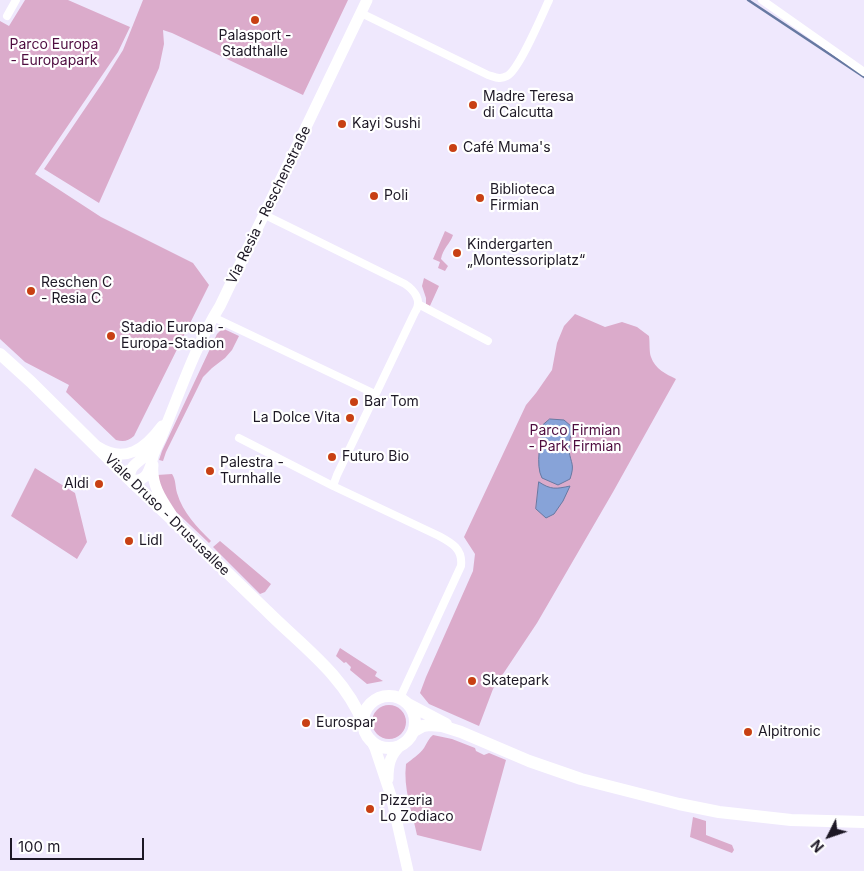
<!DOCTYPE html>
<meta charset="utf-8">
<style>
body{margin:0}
#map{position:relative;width:864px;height:871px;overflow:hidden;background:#efe8fd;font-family:Inter,sans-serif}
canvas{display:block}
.north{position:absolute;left:804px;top:811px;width:50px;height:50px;-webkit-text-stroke:4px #fff;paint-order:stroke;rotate:229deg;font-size:14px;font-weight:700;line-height:20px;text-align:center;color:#1d1825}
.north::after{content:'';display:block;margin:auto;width:18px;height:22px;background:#1d1825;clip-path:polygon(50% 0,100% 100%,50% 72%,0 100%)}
.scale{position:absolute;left:10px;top:838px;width:134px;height:22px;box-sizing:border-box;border:2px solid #1d1825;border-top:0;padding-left:6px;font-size:15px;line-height:18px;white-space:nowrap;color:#1d1825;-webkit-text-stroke:4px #fff;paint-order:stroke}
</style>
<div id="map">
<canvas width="864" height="871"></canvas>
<div class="north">N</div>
<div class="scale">100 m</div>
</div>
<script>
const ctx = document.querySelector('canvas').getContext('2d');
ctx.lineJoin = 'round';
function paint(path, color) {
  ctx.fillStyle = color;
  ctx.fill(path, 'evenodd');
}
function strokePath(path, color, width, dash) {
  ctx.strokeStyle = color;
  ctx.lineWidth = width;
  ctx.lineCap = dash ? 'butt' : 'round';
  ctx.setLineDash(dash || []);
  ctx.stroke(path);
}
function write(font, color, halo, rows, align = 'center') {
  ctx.font = font + ' Inter,sans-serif';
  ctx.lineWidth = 4.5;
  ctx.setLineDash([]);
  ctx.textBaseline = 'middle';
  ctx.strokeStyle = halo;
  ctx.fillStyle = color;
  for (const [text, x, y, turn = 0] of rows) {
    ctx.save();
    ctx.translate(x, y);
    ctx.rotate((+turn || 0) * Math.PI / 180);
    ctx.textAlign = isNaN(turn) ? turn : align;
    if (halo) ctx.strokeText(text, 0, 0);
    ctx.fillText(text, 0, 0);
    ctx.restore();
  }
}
const green = new Path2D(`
 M 25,0 L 68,0 L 130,27 L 118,52 L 35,174 L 101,217 L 193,263 L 209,285 L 134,436 C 128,441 124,442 116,440 L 66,392 L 69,385 L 25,362 L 0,339 L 0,21 L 9,26 Z
 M 143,0 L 348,0 L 303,95 L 172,33 L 163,30 L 164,44 L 159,68 L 99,203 L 44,169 L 103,82 L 123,50 Z
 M 445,231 L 453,235 C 450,244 443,248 441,259 L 448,266 L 445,271 L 438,268 L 440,262 L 433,259 Z
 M 424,278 L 439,286 L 429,308 L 426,305 L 426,298 L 422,286 Z
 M 575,314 L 605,327 L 622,322 L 637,327 L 649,336 C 650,343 649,352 651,357 C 655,369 666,374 676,379 L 613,492 L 537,623 L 493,689 L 479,726 L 429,704 L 420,693 L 426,677 L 473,571 L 475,554 L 464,537 L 526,405 L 536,393 L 552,370 L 557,343 L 564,326 Z
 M 224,329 L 239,336 L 232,350 L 225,358 L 212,368 L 203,377 L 166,452 L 163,461 L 159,460 L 162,451 L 217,334 L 221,330 Z
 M 35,468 L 75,493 L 87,542 L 77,559 L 11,516 Z
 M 172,474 C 176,480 175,486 177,493 C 183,513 197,527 211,541 L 209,543 L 171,507 L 165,498 L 157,475 Z
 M 220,541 L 271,584 L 265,592 L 260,594 L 213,547 Z
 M 340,648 L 377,672 L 375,676 L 383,681 L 367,684 L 350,670 L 351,667 L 346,662 L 344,663 L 336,656 Z
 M372 722a17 17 0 1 1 34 0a17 17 0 1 1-34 0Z
 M 433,735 L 452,739 L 475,748 L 476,751 L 484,755 L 489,753 L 506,760 L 481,851 L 417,835 C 412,812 403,788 406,764 C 412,759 419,755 424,748 C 427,743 429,738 433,735 Z
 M 693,817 L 706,821 L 706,835 L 732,845 L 734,850 L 732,853 L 690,837 Z`);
const water = new Path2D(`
 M 550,419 L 564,420 L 572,427 C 571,434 569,443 569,451 C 571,464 575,464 570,479 L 558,485 L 542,478 C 535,465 541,440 543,425 Z
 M 539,482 C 551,490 556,489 570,486 L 563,501 L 554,514 L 546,518 L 536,509 Z`);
const stream = new Path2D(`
 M 748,0 L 864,77`);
const street = new Path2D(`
 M 762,0 L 864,72
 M 361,13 L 488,75 C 495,77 500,80 507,76 C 519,70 542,15 549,0
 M 7,16 L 16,0
 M 265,215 L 405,284 C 414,290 423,301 415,312 L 337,475 L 333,486 L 439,536 C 452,543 463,549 461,566 L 400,698
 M 418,304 L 488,341
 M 213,317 L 375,394
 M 239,438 L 333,486`);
const secondary = new Path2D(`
 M 98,447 C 125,464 145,449 162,426
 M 153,465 C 151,484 161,499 171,514
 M 130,480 C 136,481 143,480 147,474 C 150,469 152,462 153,456 C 155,450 158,444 161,438 C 179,395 195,346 220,306 L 367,0
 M 130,480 C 129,466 135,465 144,457 C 148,453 151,448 154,444
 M 371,740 L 375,748 L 391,796 L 408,871
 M 388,779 C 388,764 390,755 402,744`);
const primary = new Path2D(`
 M 0,354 L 31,382 L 130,480
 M 132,482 C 178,524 222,568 267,611 C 301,645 345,676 363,723
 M363 722a26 26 0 1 1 52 0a26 26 0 1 1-52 0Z
 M 408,704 L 446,724
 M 412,734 L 414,731 L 423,726 L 429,725 L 442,726 L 461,732 L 529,761 L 581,779 L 679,804 L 719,812 L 791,820 L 864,822`);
const markers = [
 [255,20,5,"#c84013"],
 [473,105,5,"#c84013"],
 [342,124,5,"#c84013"],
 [453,148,5,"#c84013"],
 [374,196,5,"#c84013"],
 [480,198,5,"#c84013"],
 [457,253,5,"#c84013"],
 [31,291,5,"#c84013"],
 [111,336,5,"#c84013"],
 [354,402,5,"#c84013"],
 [350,418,5,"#c84013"],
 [332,457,5,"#c84013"],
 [210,471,5,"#c84013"],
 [99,484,5,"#c84013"],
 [129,541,5,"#c84013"],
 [472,681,5,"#c84013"],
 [306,723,5,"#c84013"],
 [748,732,5,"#c84013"],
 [370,809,5,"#c84013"]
];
const poiNames = [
 ["Palasport -",255,36,"center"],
 ["Stadthalle",255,52,"center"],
 ["Madre Teresa",483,97],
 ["di Calcutta",483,113],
 ["Kayi Sushi",352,124],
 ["Café Muma's",463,148],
 ["Biblioteca",490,190],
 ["Firmian",490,206],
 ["Poli",384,196],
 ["Kindergarten",467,245],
 ["„Montessoriplatz“",467,261],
 ["Reschen C",41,283],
 ["- Resia C",41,299],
 ["Stadio Europa -",121,328],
 ["Europa-Stadion",121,344],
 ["Bar Tom",364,402],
 ["La Dolce Vita",340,418,"right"],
 ["Futuro Bio",342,457],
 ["Palestra -",220,463],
 ["Turnhalle",220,479],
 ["Aldi",89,484,"right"],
 ["Lidl",139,541],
 ["Skatepark",482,681],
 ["Eurospar",316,723],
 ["Alpitronic",758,732],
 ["Pizzeria",380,801],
 ["Lo Zodiaco",380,817]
];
const parkNames = [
 ["Parco Europa",54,45],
 ["- Europapark",54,61],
 ["Parco Firmian",575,431],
 ["- Park Firmian",575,447]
];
const streetNames = [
 ["Via Resia - Reschenstraße",269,205,-64],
 ["Viale Druso - Drususallee",167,515,44]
];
paint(green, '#dbabcb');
paint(water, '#87a3d8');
strokePath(water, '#6779a2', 1);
strokePath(stream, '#6779a2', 2.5);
strokePath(street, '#fff', 8);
strokePath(secondary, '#fff', 11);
strokePath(primary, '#fff', 12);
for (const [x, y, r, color] of markers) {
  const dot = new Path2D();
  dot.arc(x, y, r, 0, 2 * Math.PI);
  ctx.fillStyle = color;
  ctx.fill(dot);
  strokePath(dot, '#fff', 2);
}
write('14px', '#1d1825', '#fff', poiNames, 'left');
write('14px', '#4f0d40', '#fff', parkNames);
write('14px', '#1d1825', '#fff', streetNames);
</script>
